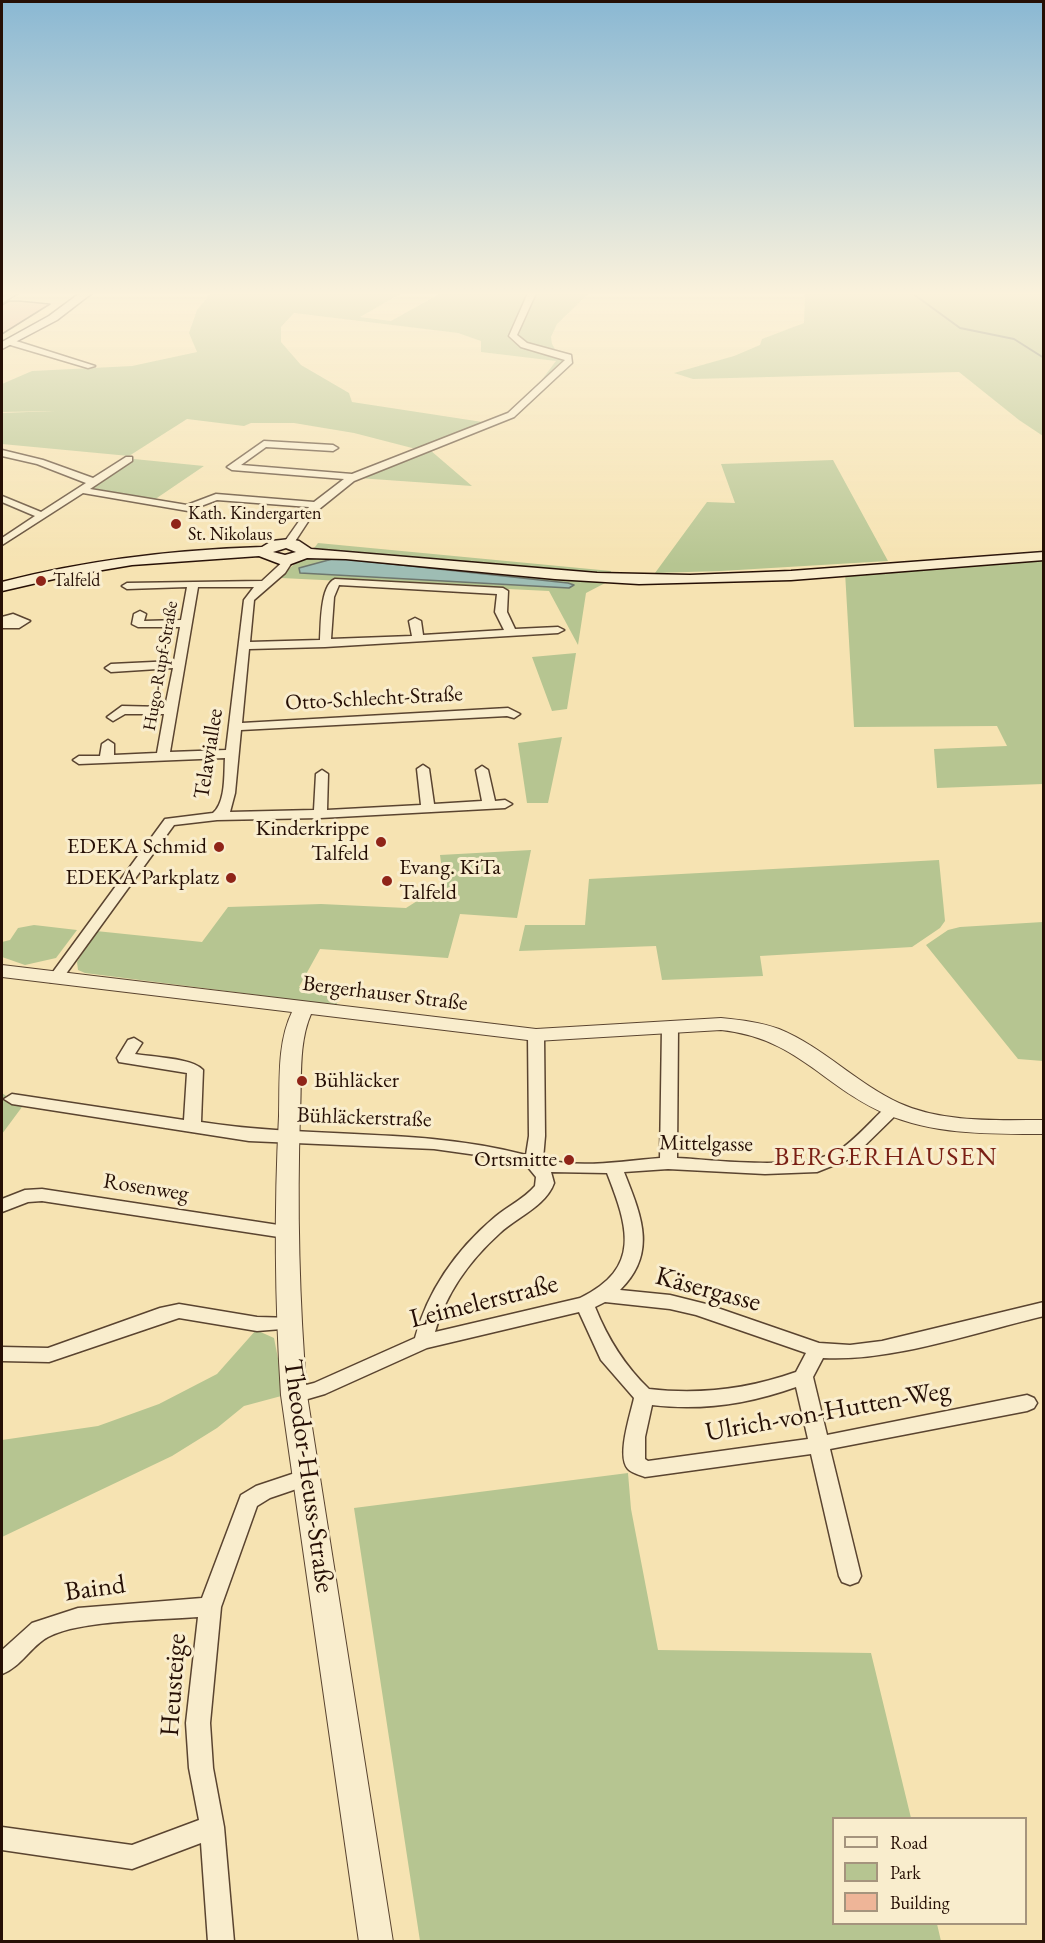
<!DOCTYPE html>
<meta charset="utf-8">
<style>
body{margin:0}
#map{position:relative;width:1045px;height:1943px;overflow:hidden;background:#f6e3b2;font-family:"EB Garamond",serif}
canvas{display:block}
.frame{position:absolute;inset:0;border:3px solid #260f05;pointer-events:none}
.legend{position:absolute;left:832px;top:1817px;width:195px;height:108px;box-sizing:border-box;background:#f9edcd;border:2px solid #a5947d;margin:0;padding:8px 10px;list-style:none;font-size:18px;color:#260f05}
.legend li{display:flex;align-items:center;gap:12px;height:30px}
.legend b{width:30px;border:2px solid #a5947d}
</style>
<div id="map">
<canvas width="1045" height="1943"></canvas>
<div class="frame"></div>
<ul class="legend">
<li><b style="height:8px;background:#f9edcd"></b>Road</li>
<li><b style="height:16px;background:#b6c591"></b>Park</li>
<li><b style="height:16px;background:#eeb598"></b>Building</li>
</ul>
</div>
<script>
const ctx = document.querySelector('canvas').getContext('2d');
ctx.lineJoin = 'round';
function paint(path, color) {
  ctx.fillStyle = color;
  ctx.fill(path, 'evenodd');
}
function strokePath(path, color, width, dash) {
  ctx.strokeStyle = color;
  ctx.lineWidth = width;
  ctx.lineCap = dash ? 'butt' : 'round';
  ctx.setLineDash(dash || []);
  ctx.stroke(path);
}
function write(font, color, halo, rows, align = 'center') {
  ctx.font = font + ' "EB Garamond",serif';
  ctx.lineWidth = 6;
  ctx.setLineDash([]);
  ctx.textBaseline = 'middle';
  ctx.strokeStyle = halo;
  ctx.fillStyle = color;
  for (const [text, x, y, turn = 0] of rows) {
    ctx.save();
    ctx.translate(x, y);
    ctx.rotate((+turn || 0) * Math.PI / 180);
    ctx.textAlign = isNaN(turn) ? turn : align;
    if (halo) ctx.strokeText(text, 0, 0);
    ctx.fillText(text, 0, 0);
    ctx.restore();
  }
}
const green = new Path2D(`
 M 211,293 L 402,293 L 360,317 L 391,321 L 441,293 L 589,293 L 557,324 L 551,337 L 552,344 L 555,349 L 533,348 L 516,339 L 518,323 L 514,323 L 511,337 L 516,343 L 564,356 L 566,361 L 531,394 L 556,361 L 481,352 L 481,341 L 458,333 L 294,313 L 281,327 L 281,342 L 301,365 L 349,393 L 352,402 L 489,423 L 416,449 L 354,433 L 294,423 L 251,423 L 244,426 L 187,419 L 129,456 L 2,444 L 2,413 L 55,411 L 2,412 L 2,384 L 32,371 L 132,366 L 197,352 L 189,333 L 197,310 Z
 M 805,293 L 1043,293 L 1043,436 L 1019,420 L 959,372 L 693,379 L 674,373 L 734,356 L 760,345 L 762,339 L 804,323 Z
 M 430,450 L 472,486 L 358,478 Z
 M 134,459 L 204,466 L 151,502 L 90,489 Z
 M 833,460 L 888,561 L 721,571 L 655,573 L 707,502 L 735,503 L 721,464 Z
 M 318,543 L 611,571 L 609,581 L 586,593 L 578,645 L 549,591 L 281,578 C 293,561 305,561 318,543 Z
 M 1043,559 L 1043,784 L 937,788 L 934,749 L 1007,746 L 997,726 L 854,727 L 845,572 Z
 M 576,653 L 567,709 L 552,711 L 532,657 Z
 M 562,737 L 548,803 L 527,803 L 518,743 Z
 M 531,850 L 517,918 L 460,914 L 448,958 L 320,949 L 299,987 L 342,994 L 336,1005 L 85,973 L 78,970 L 77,962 L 96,931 L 202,942 L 228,907 L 321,904 L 406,908 L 444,884 L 440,855 Z
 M 939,860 L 945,921 L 940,928 L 912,947 L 760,956 L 763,976 L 662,980 L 656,946 L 519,951 L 525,925 L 585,925 L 589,879 Z
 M 1043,922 L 1043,1061 L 1018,1059 L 926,945 L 948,930 L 960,927 Z
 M 34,925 L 77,930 L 56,958 L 25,965 L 2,957 L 2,942 L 10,940 L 18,928 Z
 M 2,1093 L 22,1107 L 2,1134 Z
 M 256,1330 L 274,1338 L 285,1395 L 244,1406 L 217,1428 L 172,1456 L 2,1537 L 2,1440 L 98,1426 L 159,1404 L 217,1374 Z
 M 628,1473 L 631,1509 L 658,1650 L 871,1653 L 911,1818 L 834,1818 L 834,1924 L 937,1924 L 941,1941 L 420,1941 L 354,1508 Z`);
const water = new Path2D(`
 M 336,558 L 568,583 L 574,585 L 569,588 L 300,573 L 299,568 Z`);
const stream = new Path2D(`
 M 912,293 L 960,328 L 1014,339 L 1044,358`);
const building = new Path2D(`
 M 9,301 L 19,301 L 50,304 L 2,334 L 2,305 Z`);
const minor = new Path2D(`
 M 8,293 L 18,293 L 2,303 L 2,298 Z
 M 528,293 L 536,293 L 517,335 L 527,343 L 571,355 L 572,363 L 514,417 L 354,481 L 313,514 L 292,546 L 283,544 L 309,507 L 217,500 L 188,511 L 83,493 L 2,545 L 2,538 L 35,516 L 2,502 L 2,496 L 41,512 L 86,483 L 37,464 L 2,456 L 2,450 L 43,460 L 93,478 L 126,457 L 132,457 L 132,461 L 90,489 L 187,505 L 216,494 L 314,502 L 344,479 L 232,470 L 227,467 L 264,441 L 333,445 L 338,448 L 333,451 L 266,447 L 241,465 L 352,474 L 508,413 L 565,360 L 521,347 L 509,336 Z
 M 7,340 L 13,340 L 95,366 L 88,368 L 7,344 Z
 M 289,556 L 294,559 L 285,573 L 254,600 L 250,642 L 320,640 C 321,625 320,585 335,579 L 503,588 L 508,591 L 507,612 L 515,629 L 558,627 L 564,630 L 558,633 L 325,647 L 249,649 L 242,723 L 508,708 L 520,714 L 514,718 L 507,716 L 241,730 L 235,793 L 230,812 L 314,810 L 316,774 L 322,770 L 328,774 L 327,810 L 421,805 L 417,769 L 423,765 L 429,769 L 434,804 L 482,801 L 476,770 L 482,766 L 488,770 L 495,801 L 505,800 L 512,804 L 505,808 L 320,818 L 217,820 L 174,825 L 60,982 L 50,982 L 47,979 L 50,976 L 165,819 L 213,813 C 226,802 224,774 225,758 L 79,764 L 73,760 L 79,756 L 100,756 L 102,744 L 108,740 L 114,744 L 114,755 L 157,753 L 164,714 L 125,714 L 113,721 L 107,717 L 122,706 L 165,707 L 173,668 L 111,672 L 105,668 L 111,664 L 174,661 L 180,627 L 138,627 L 132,624 L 134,614 L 140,611 L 146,614 L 144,621 L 181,620 L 187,587 L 127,589 L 122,586 L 127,583 L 262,581 ZM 339,585 L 497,594 L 495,612 L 504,630 L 423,635 L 421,621 L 415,618 L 409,621 L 412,636 L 331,639 L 334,597 ZM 198,587 L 254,587 L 244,600 L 226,750 L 170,752 Z
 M 13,614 L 30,621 L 19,628 L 2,628 L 2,617 Z
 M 670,1022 L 678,1027 L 677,1158 C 717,1160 808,1172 841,1149 C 858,1137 873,1119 888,1105 L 894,1104 L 902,1109 L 852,1158 L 817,1172 L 765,1174 L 668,1169 L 624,1172 C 641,1215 658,1253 620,1290 L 670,1295 L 706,1304 L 819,1343 L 850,1345 L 882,1341 L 1044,1302 L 1044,1316 C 976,1332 892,1362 823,1358 L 813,1377 L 827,1435 L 1027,1395 L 1034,1398 L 1037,1403 L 1034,1408 L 1027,1411 L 830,1449 L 861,1576 L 858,1582 L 850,1585 L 842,1582 L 839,1576 L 811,1454 L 645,1477 C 640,1475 632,1473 628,1469 C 616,1456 631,1413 634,1398 L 601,1360 L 579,1312 L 427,1348 L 325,1394 L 294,1403 L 287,1400 L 284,1395 L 287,1390 L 314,1383 L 415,1338 C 428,1290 457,1249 495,1217 C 508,1206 524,1199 535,1186 L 536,1177 L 527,1166 L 491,1157 L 434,1149 L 249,1141 L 12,1104 L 4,1099 L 12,1094 L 184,1120 L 187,1073 L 119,1062 L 117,1058 L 128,1040 L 134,1038 L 142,1043 L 135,1054 C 151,1057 193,1058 203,1070 L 201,1122 C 309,1139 420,1127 526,1155 L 529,1136 L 528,1035 L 536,1030 L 544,1035 L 545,1136 L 543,1159 C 580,1169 622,1161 660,1158 L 662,1027 ZM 551,1172 L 607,1173 C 628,1227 642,1268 580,1298 L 435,1332 C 446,1293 470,1260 500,1233 C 517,1217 546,1206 554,1183 ZM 605,1302 L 670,1309 L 696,1315 L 806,1353 L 796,1372 C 748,1389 700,1395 649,1389 C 624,1365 608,1339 595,1307 ZM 796,1387 L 808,1439 L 648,1461 L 645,1459 L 645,1437 L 652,1405 C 701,1411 749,1404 796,1387 Z
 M 42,1189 L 285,1226 L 291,1228 L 294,1232 L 291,1236 L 285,1238 L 42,1201 L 28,1202 L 2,1212 L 2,1199 L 25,1190 Z
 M 179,1304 L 257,1317 L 294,1318 L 296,1323 L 294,1328 L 257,1331 L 179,1318 L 49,1362 L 2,1361 L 2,1347 L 48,1348 L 160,1308 Z
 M 307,1469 L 314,1471 L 317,1477 L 314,1483 L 270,1498 L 257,1506 L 221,1607 L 210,1723 L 213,1768 L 224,1827 L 234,1942 L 208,1942 L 201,1843 L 132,1869 L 2,1850 L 2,1827 L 132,1845 L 199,1820 L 189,1768 L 186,1723 L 198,1617 C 160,1620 79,1620 48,1637 C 31,1646 21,1667 2,1674 L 2,1650 L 32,1623 L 78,1608 L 202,1598 L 241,1495 L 256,1486 Z`);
const tertiary = new Path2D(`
 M 2,965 L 536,1029 L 721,1018 C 741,1020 760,1022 779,1029 C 823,1047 856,1083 899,1103 C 943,1123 997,1120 1044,1120 L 1044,1134 C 991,1134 935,1135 886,1114 C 822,1086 797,1038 721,1030 L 536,1041 L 311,1014 C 298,1044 302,1081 300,1113 C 297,1207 299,1301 307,1395 L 393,1942 L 359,1942 L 281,1395 C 275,1302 274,1209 279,1116 C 280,1081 277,1043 292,1012 L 2,977 Z`);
const secondary = new Path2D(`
 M 80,293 L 92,293 L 57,320 L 2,349 L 2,342 L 49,316 Z
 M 290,539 L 299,541 L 311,549 L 597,573 L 690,575 L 791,571 L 1044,552 L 1044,560 L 791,580 L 639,584 L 555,579 L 346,559 L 307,558 L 291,564 L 280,564 L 259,556 L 132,565 L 67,576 L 2,591 L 2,582 C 87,560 173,550 262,547 L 272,541 ZM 286,548 L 296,552 L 285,555 L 273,552 Z`);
const markers = [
 [176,524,6,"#8f2418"],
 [41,581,6,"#8f2418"],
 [381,842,6,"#8f2418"],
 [219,847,6,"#8f2418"],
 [231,878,6,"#8f2418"],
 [387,881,6,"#8f2418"],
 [302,1081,6,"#8f2418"],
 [569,1160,6,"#8f2418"]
];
const farPoinames = [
 ["Kath. Kindergarten",188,514],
 ["St. Nikolaus",188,535],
 ["Talfeld",53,581]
];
const farStreetnames = [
 ["Hugo-Rupf-Straße",161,666,-80]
];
const streetNames = [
 ["Otto-Schlecht-Straße",374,699,-3],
 ["Telawiallee",209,754,-81],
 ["Bergerhauser Straße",385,994,7],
 ["Bühläckerstraße",364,1118,2],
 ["Mittelgasse",706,1144,1],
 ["Rosenweg",146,1188,9]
];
const poiNames = [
 ["Kinderkrippe",369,829],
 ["Talfeld",369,854],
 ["EDEKA Schmid",207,847],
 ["Evang. KiTa",399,868,"left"],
 ["Talfeld",399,893,"left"],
 ["EDEKA Parkplatz",219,878],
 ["Bühläcker",314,1081,"left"],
 ["Ortsmitte",557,1160]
];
const quarterNames = [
 ["BERGERHAUSEN",886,1158]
];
const nearStreetnames = [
 ["Käsergasse",708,1290,15],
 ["Leimelerstraße",484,1302,-14],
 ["Ulrich-von-Hutten-Weg",828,1412,-10],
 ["Theodor-Heuss-Straße",308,1476,82],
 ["Baind",95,1589,-8],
 ["Heusteige",174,1685,-86]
];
paint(green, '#b6c591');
paint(water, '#9ebdb4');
strokePath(water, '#6e776e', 1.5);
strokePath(stream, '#6e776e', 2);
paint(building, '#eeb598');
strokePath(building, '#260f05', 1.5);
strokePath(minor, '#5a4430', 3);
strokePath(tertiary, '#5a4430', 2);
strokePath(secondary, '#260f05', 3);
paint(minor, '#f9edcd');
paint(tertiary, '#f9edcd');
paint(secondary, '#f9edcd');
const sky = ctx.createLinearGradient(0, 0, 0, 565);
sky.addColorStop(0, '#8ab8d3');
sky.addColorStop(0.52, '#fbf2dc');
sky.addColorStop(1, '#fbf2dc00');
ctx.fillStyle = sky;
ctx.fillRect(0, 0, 1045, 565);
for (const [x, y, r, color] of markers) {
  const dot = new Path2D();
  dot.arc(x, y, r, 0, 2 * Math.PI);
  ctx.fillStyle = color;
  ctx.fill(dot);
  strokePath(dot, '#f9edcd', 2);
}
write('18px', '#260f05', '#f9edcd', farPoinames, 'left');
write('18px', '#260f05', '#f9edcd', farStreetnames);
write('22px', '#260f05', '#f9edcd', streetNames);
write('22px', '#260f05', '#f9edcd', poiNames, 'right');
ctx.letterSpacing = '1.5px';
write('26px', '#7a1f14', '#f9edcd', quarterNames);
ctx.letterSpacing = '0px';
write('27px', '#260f05', '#f9edcd', nearStreetnames);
</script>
